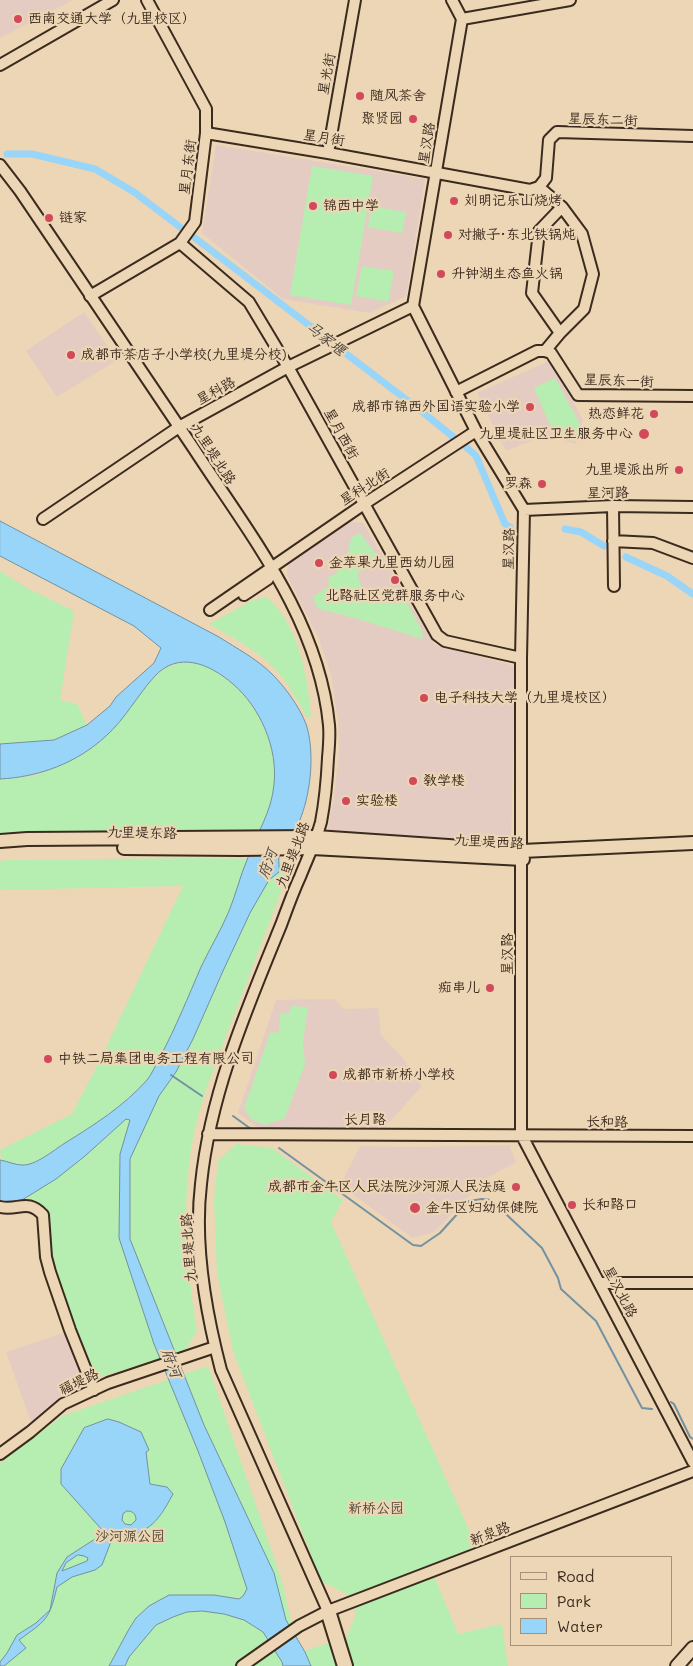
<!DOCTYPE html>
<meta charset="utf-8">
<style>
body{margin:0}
#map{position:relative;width:693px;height:1666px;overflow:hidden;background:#ecd6b5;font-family:Mali,sans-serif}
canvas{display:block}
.legend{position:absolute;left:510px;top:1556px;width:162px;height:90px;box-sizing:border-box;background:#ecd6b5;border:1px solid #a59179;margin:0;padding:6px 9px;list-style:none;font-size:15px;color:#3b2a1e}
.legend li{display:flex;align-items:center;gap:10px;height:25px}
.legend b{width:25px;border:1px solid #a59179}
</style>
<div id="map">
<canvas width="693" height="1666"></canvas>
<ul class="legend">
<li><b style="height:6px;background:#ecd6b5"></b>Road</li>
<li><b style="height:14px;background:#b6eeb2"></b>Park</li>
<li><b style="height:14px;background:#98d5f9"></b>Water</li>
</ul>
</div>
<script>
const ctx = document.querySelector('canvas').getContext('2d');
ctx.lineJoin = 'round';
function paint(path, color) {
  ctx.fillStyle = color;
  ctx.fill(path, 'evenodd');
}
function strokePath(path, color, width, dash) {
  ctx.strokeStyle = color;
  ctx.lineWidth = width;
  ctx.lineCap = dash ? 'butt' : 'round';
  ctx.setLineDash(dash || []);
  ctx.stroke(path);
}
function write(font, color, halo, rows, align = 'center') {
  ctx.font = font + ' Mali,"LXGW WenKai TC",sans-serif';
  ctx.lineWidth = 4.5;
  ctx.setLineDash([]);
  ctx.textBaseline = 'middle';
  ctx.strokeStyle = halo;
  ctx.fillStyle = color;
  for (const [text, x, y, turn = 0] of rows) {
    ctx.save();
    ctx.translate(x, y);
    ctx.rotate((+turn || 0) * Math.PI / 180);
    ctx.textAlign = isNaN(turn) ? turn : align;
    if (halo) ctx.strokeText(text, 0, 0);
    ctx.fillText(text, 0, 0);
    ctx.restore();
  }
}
const built = new Path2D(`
 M 0,0 L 73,0 L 0,38 Z
 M 216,145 L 425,179 L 406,296 L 370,313 L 283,299 L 202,233 Z
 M 84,312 L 117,360 L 57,397 L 26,351 Z
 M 551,360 L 583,420 L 576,444 L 546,435 L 506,451 L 477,393 Z
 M 348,522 L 363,523 L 435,645 L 515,666 L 511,848 L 327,833 L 334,798 L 339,750 L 338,721 L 331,675 L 318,637 L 287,575 L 288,564 Z
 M 335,999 L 344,1009 L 378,1008 L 381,1035 L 403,1058 L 422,1086 L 385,1127 L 258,1128 L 238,1113 L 276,1000 Z
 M 509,1145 L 516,1162 L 486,1179 L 434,1232 L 413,1238 L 340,1185 L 360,1146 L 411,1147 Z
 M 67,1332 L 87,1383 L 86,1387 L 31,1422 L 6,1352 Z`);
const green = new Path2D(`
 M 312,166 L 373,176 L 351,305 L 290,295 Z
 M 371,206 L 406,212 L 402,233 L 368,227 Z
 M 362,266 L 394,271 L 388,302 L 356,296 Z
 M 555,378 L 580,424 L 574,441 L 554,434 L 534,388 Z
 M 360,533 L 381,561 L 357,573 L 361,586 L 360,595 L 392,604 L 405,599 L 422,631 L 423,639 L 361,620 L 317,608 L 313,597 L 329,586 L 328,578 L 338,572 L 337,565 L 347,558 L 351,538 Z
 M 0,571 L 27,588 L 74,611 L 60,700 L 77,704 L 87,725 L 54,740 L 0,744 Z
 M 267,597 C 299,626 308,676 311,717 L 307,717 C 299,703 291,689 282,677 C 266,655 232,637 209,624 L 253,600 Z
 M 189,661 C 241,673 277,729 275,782 C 274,799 268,815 261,830 L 239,829 L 234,834 L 0,835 L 0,779 L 38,775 L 144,689 C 159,670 165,666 189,661 Z
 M 196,858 L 279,859 L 287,875 C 268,926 249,977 229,1028 C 218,1059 204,1091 196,1124 C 180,1192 186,1263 197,1331 L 185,1351 L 97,1378 L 52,1270 L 48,1235 L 49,1220 L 42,1209 L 4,1180 L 0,1150 L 72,1114 L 99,1062 L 183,886 L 0,890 L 0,861 L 8,860 Z
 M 291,1006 L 308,1007 L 303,1042 L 305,1064 L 285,1118 L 265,1125 L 251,1119 L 244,1108 L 271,1031 L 278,1034 L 281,1012 L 289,1014 Z
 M 236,1144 L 272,1148 L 343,1200 L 331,1222 L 477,1548 L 431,1569 L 458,1634 L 502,1624 L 508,1666 L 0,1666 L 0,1463 L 62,1416 L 208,1366 L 282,1581 L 298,1653 L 347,1637 L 356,1614 L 350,1596 L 321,1581 L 233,1351 L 217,1273 L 214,1200 L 218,1161 Z`);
const water = new Path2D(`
 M 0,521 L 219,637 C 236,648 257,659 272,674 C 285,687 299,706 306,724 C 315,751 311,791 301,817 C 297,831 283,843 279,857 C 278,862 280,867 279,872 L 269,880 L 250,913 L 223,971 L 193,1039 L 176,1072 L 159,1096 L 130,1159 L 130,1239 L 204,1425 L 274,1573 L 286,1620 L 305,1652 L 311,1666 L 283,1666 L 282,1662 L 263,1632 L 244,1620 L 224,1614 L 202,1611 L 187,1612 L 173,1617 L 156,1625 L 129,1657 L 125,1666 L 109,1666 L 129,1629 L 136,1618 L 149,1606 L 169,1595 L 214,1595 L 239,1599 L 243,1596 L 247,1589 L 225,1522 L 198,1451 L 154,1344 L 119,1238 L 120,1154 L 130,1120 L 126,1119 L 85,1156 L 56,1179 L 22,1200 L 8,1203 L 0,1201 L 0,1160 C 7,1161 15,1165 22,1165 C 35,1166 54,1150 65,1143 C 94,1125 124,1106 147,1080 C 152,1074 156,1064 160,1057 C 176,1027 188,997 201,967 C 210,948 221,930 229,911 C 236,894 240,876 247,860 C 256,834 272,812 274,784 C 278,748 260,707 233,684 C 210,664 178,650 154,677 C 137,696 125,719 106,736 C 77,763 39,777 0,779 L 0,744 L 54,740 L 87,725 L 110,706 L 116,697 L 154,663 L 161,648 L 134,626 L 0,556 Z
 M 108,1419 L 119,1422 L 141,1432 L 149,1450 L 146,1452 L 150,1484 L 167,1487 L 173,1494 C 156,1526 148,1533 112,1539 L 102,1565 L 95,1570 L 72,1577 L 57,1587 C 49,1621 46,1620 19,1640 L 26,1648 L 4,1666 L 0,1666 L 0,1662 L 7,1653 L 17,1635 L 36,1623 L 50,1610 L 57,1573 L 67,1557 L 95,1539 L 103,1531 L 61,1484 L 61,1469 L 84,1428 ZM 127,1511 C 133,1511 136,1514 136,1520 L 131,1525 L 125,1524 L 122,1520 L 123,1514 ZM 78,1555 L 84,1556 L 88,1558 L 87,1561 L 62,1571 L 66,1563 Z`);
const stream = new Path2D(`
 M 171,1075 L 202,1096
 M 233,1116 L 251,1129
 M 279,1148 L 413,1245 L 421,1246 L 440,1233 L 469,1201 L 482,1199 L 491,1200 L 542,1248 L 558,1278 L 561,1289 L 596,1321 L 642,1408 L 652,1409
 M 671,1402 L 674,1404 L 690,1437 L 693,1439`);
const canal = new Path2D(`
 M 7,154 L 32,154 L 95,169 L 134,192 L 180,227
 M 195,238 L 425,414 L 457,440
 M 465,446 L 476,456 L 505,524 L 510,527
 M 565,529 L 581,532 L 604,546
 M 626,557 L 667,576 L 693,594`);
const minor = new Path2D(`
 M 452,0 L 462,19 L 413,306 L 476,431 L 524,510 L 521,658 L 521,1134 L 693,1462
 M 462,19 L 570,0
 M 0,65 L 113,0
 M 206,133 L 328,153 L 530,190 L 539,187 L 546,178 L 549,140 L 557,132 L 693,136
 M 328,153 L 355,0
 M 0,165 L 20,191 C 78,277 136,362 194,449 C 250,535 319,620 329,725 C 330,736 329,747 328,758 C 327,779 325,801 321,822 C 316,841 307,859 300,877 C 293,892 287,909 281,925 C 247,1008 210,1094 201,1184 C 194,1243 206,1313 221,1370 L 328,1611
 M 539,187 L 562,207 L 582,234 L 593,274 L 584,309 L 560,333 L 545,351
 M 180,243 L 249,302 L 288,367 L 437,635 L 445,641 L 521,658
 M 90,296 L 180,243 L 195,222 L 206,133 L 206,109 L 147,0
 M 560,333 L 532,293 L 539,231 L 562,207
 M 456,392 L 537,351 L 545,351 L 551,353 L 578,395 L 693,396
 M 613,506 L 614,586
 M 524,510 L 613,506 L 693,507
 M 43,519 L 179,427 L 288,367 L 413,306
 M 613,541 L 653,543 L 693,558
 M 244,595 L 268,579 L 272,568
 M 210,610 L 364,504 L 476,431
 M 208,1134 L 693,1136
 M 0,1207 C 19,1211 27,1198 43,1215 L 46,1257 L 50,1272 L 70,1330 L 94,1390
 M 600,1283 L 693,1283
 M 0,1454 L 30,1432 L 63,1404 L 108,1383 L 215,1347
 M 242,1666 L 299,1626 L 328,1611 L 693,1471`);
const major = new Path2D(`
 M 0,841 L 27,839 L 316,837 L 522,851 L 693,843
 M 124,848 L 240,849 L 312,848 L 523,859
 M 677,1666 L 693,1648`);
const highway = new Path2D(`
 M 328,1611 L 345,1666`);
const markers = [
 [18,19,5,"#d1495b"],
 [360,96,5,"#d1495b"],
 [413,119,5,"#d1495b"],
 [454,201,5,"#d1495b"],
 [313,206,5,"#d1495b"],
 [49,218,5,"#d1495b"],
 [448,235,5,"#d1495b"],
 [441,274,5,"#d1495b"],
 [71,355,5,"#d1495b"],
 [530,407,5,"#d1495b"],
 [654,414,5,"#d1495b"],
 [644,434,6,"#d1495b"],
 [679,470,5,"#d1495b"],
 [542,484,5,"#d1495b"],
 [319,563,5,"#d1495b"],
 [395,580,5,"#d1495b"],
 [424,698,5,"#d1495b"],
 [413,781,5,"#d1495b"],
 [346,801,5,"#d1495b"],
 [490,988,5,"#d1495b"],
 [48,1059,5,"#d1495b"],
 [333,1075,5,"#d1495b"],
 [516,1187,5,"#d1495b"],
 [572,1205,5,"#d1495b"],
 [415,1208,6,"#d1495b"]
];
const poiNames = [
 ["西南交通大学（九里校区）",28,19],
 ["随风茶舍",370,96],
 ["聚贤园",403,119,"right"],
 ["刘明记乐山烧烤",464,201],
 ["锦西中学",323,206],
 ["链家",59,218],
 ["对撇子·东北铁锅炖",458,235],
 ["升钟湖生态鱼火锅",451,274],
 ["成都市茶店子小学校(九里堤分校)",81,355],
 ["成都市锦西外国语实验小学",520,407,"right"],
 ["热恋鲜花",644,414,"right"],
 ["九里堤社区卫生服务中心",633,434,"right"],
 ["九里堤派出所",669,470,"right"],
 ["罗森",532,484,"right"],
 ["金苹果九里西幼儿园",329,563],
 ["北路社区党群服务中心",395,596,"center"],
 ["电子科技大学（九里堤校区）",434,698],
 ["教学楼",423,781],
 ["实验楼",356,801],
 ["痴串儿",480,988,"right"],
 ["中铁二局集团电务工程有限公司",58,1059],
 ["成都市新桥小学校",343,1075],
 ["成都市金牛区人民法院沙河源人民法庭",506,1187,"right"],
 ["长和路口",582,1205],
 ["金牛区妇幼保健院",426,1208]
];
const streetNames = [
 ["星光街",327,74,-80],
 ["星辰东二街",603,120,2],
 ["星月街",324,138,9],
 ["星汉路",427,143,-81],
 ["星月东街",188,167,-83],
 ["星辰东一街",619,381,2],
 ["星科路",216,391,-29],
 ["星月西街",341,434,61],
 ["九里堤北路",213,454,57],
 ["星科北街",365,487,-33],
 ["星河路",608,493,-1],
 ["星汉路",509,549,-89],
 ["九里堤东路",142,833,1],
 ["九里堤西路",489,842,3],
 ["九里堤北路",293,855,-69],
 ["星汉路",508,954,-90],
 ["长月路",365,1120],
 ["长和路",607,1122,1],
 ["九里堤北路",189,1248,-94],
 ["星汉北路",620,1292,62],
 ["福堤路",79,1382,-26],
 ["新泉路",490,1534,-21]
];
const parkNames = [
 ["新桥公园",376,1509],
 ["沙河源公园",130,1537]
];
const waterNames = [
 ["马家堰",326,339,38],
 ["府河",268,864,-70],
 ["府河",171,1363,69]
];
paint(built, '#e4ccc2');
paint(green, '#b6eeb2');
paint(water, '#98d5f9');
strokePath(water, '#7391a1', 1);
strokePath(stream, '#7391a1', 2);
strokePath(canal, '#98d5f9', 7);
strokePath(minor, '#3b2a1e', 14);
strokePath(major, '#3b2a1e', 16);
strokePath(highway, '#3b2a1e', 18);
strokePath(minor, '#ecd6b5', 10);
strokePath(major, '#ecd6b5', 12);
strokePath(highway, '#ecd6b5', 14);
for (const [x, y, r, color] of markers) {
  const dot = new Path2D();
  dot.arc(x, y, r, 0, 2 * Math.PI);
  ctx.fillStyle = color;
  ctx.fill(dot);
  strokePath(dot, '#ecd6b5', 2);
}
write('14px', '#3b2a1e', '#ecd6b5', poiNames, 'left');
write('14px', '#3b2a1e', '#ecd6b5', streetNames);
write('14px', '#4d4734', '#ecd6b5', parkNames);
write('italic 15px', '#49443f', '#ecd6b5', waterNames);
</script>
